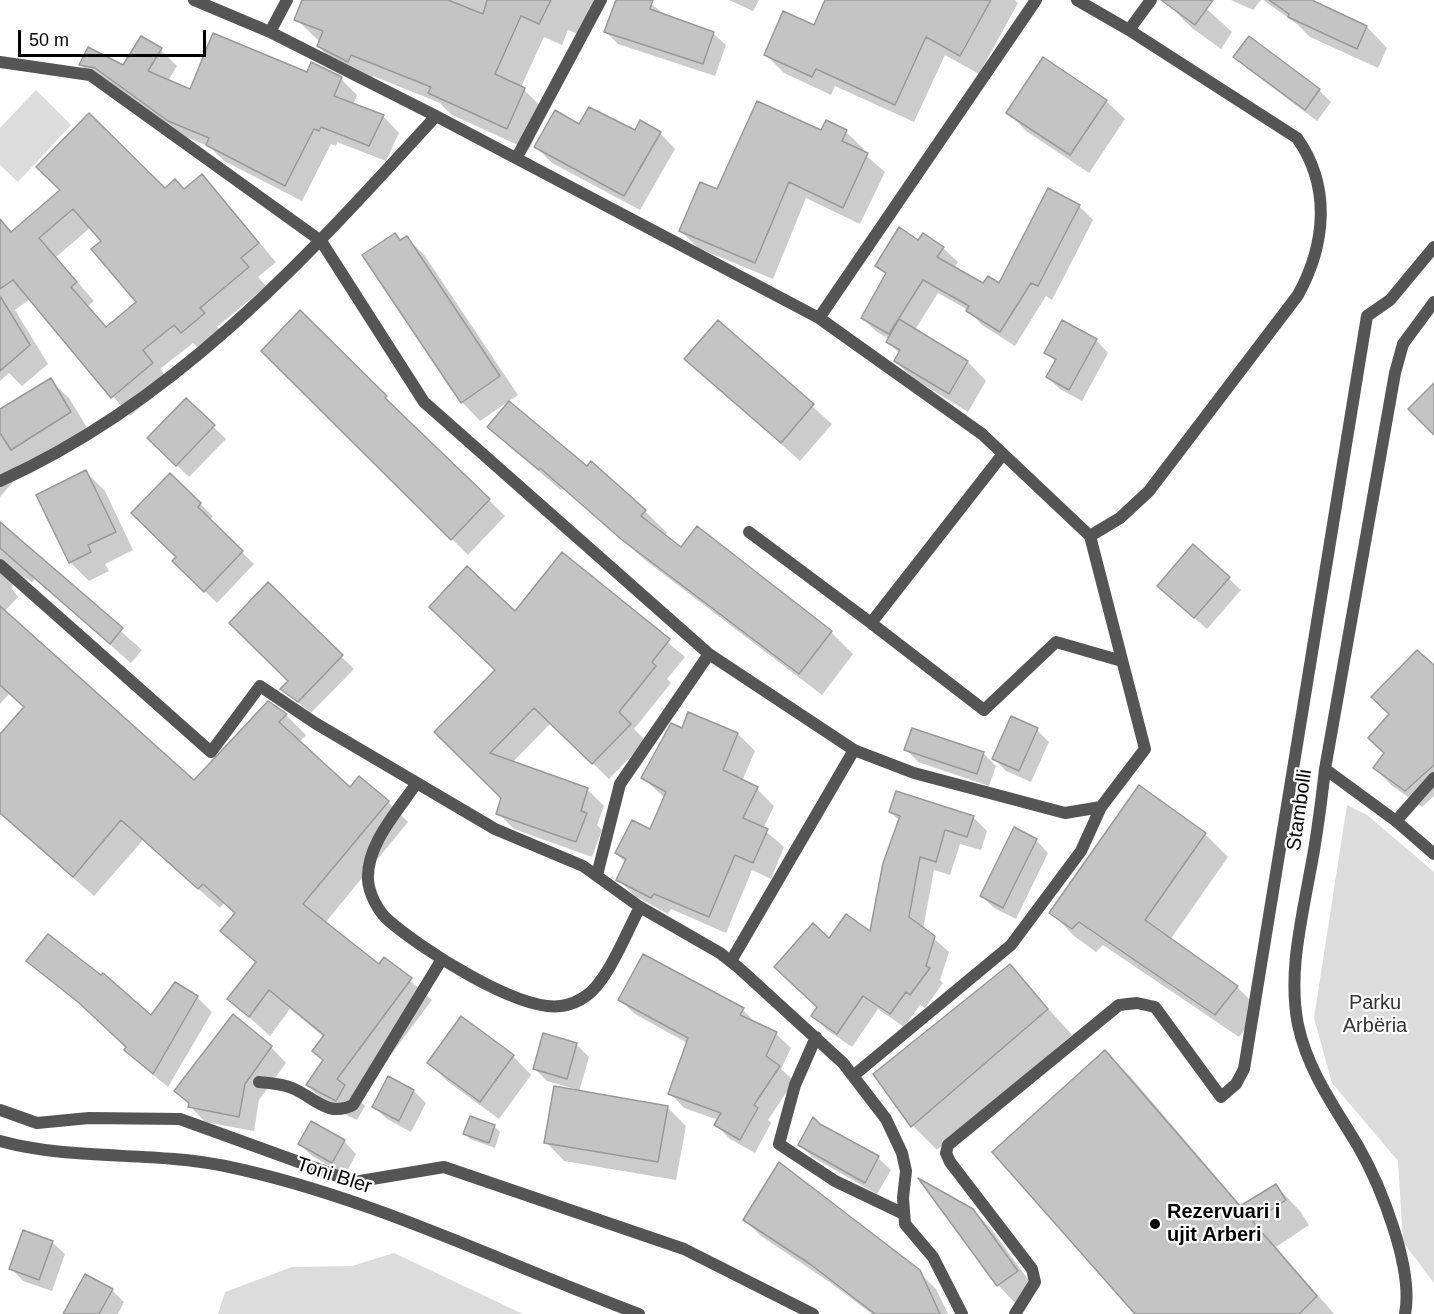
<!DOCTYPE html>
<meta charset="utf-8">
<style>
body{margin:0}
#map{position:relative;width:1434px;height:1314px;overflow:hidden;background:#fff;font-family:Helvetica,sans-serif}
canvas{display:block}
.scale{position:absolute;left:18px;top:30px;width:188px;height:27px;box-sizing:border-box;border:3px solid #000;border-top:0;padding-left:8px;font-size:18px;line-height:21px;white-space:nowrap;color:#000;-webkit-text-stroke:4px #fff;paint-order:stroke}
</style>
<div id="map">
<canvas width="1434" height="1314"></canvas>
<div class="scale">50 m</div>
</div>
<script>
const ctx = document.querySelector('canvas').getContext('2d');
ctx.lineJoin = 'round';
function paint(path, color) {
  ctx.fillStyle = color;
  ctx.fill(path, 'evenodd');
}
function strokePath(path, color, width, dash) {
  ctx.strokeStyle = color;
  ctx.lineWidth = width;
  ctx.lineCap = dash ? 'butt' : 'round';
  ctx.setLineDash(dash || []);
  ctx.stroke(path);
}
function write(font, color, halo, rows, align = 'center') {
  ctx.font = font + ' Helvetica,sans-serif';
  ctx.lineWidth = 4.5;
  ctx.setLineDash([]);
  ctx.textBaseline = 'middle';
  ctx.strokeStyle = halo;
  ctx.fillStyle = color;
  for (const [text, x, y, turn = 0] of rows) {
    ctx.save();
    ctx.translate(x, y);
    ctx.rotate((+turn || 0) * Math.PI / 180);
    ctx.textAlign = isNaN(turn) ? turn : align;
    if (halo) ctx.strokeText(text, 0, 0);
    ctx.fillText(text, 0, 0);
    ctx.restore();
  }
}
const green = new Path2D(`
 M 36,90 L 71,125 L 18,182 L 0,165 L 0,128 Z
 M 1347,805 L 1367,815 L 1434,872 L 1434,1283 L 1403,1242 L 1398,1161 L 1332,1083 L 1314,1018 Z
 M 394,1253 L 523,1314 L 218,1314 L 225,1292 L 292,1267 L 352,1266 Z`);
const shadow = new Path2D(`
 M 304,0 L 596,0 L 580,35 L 568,30 L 562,45 L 544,37 L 521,87 L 546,111 L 529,150 L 452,115 L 440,103 L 373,76 L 370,83 L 340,68 L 318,46 L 320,42 L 296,19 Z
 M 617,0 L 646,0 L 664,14 L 713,33 L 726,45 L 715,76 L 618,44 L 606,32 Z
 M 729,0 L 759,0 L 753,11 Z
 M 826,0 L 1015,0 L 1018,3 L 979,74 L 945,55 L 914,122 L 835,86 L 831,95 L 784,73 L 765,54 L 815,27 Z
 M 1170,0 L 1197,0 L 1232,32 L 1221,49 L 1192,28 L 1167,3 Z
 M 1231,0 L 1261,0 L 1253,10 Z
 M 1263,0 L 1312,0 L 1367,27 L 1387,48 L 1378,68 L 1310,37 L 1297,24 Z
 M 161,50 L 177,66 L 168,81 L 191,91 L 308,74 L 341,79 L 357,95 L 353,105 L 383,116 L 399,133 L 386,161 L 337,142 L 336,146 L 331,144 L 302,201 L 224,161 L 210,147 L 186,137 L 97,81 L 81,65 L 124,67 Z
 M 1235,57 L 1319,90 L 1331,102 L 1317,121 L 1248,69 Z
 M 1106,101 L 1125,119 L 1089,173 L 1026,131 L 1008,112 Z
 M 826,122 L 846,132 L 864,149 L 862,152 L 885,172 L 860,224 L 806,198 L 773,279 L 698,248 L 681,231 L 718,191 L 822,132 Z
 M 579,126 L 660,133 L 675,149 L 640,210 L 552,163 L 536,147 Z
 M 202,176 L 276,262 L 258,277 L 266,286 L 217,327 L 222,332 L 200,350 L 193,343 L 160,369 L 171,382 L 130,416 L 30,299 L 15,310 L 48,364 L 22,386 L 9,373 L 0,381 L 0,232 L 12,234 L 62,190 L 185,190 ZM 91,227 L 103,241 L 138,302 L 107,327 L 88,306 L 94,301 L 56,257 Z
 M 1079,206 L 1093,220 L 1052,300 L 1046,296 L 1015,346 L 982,325 L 968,310 L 938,293 L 915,330 L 968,362 L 986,381 L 968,412 L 914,379 L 895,361 L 900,354 L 888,342 L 889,339 L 877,332 L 862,318 L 887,275 L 877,266 L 919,242 L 943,248 L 958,262 L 954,268 L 984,285 L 1000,285 Z
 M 407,238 L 425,256 L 518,395 L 480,421 L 462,402 L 401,241 Z
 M 300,312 L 505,516 L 468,555 L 263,351 Z
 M 718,322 L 832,424 L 800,461 L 686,359 Z
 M 1096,340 L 1108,353 L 1082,401 L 1060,389 L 1047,377 L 1056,362 L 1046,352 Z
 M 50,380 L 69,398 L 89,431 L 18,476 L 0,497 L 0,411 Z
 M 186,400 L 226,439 L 189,477 L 149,438 Z
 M 489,427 L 587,468 L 591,463 L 645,511 L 667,533 L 664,536 L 681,549 L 697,529 L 831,632 L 853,654 L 822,695 L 645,560 L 563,488 L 561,490 L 511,448 Z
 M 86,472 L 105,491 L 133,550 L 105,564 L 109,571 L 89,581 L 70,562 Z
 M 170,475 L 213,516 L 209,520 L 254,564 L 217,603 L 174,561 L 178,557 Z
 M 0,524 L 142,650 L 131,663 L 35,579 L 32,582 L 24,577 L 14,579 L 12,589 L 18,597 L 4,612 L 194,782 L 286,715 L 306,735 L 299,742 L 350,789 L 388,802 L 408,822 L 325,923 L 379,966 L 385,959 L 432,1000 L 358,1099 L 365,1106 L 357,1120 L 328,1106 L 308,1085 L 324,1061 L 314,1051 L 324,1037 L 290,1009 L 270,1036 L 229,999 L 256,963 L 222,931 L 236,914 L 224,903 L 220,908 L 143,840 L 94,896 L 0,814 L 0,737 L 25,708 L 9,694 L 0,704 Z
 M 1193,546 L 1241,590 L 1207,629 L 1171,598 Z
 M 563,554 L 685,657 L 667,679 L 671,683 L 634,729 L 646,741 L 609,779 L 551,723 L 512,763 L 588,790 L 604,806 L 597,825 L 602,830 L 592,857 L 514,829 L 498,813 L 503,798 L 436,732 L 496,670 L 515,613 Z
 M 268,584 L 354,669 L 311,713 L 282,689 L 290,681 Z
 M 1434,668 L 1434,796 L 1422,807 L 1391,785 L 1375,768 Z
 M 689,714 L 738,734 L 755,751 L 742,781 L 757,789 L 774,806 L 763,829 L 784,847 L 771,879 L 752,870 L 726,933 L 671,909 L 668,914 L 635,896 L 618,879 L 626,863 L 616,853 L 651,831 L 665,798 L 643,778 L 682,730 Z
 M 913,730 L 984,754 L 996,766 L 989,786 L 918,762 L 906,749 Z
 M 1037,730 L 1049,742 L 1031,782 L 1006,771 L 994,759 Z
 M 890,812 L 973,817 L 987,831 L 981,850 L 960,844 L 950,875 L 934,870 L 923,929 L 949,952 L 940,980 L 943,983 L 925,1008 L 920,1005 L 904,1027 L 878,1009 L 852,1047 L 827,1030 L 813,1016 L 819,1008 L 829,940 L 871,934 L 900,821 Z
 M 1205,834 L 1228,857 L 1170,940 L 1237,987 L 1260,1010 L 1239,1037 L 1103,945 L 1096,952 L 1074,936 L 1051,912 Z
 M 1036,840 L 1048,853 L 1016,919 L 994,908 L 982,896 Z
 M 28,961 L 152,1018 L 197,997 L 212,1012 L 168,1087 L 140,1064 L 126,1049 L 127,1047 L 95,1017 Z
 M 1010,966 L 1072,1035 L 937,1150 L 913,1126 L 875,1075 Z
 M 620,1000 L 743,1010 L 758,1025 L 776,1034 L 791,1048 L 781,1069 L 794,1081 L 768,1120 L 771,1123 L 755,1153 L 730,1139 L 716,1125 L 718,1120 L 684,1108 L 670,1093 L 687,1043 L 635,1014 Z
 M 544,1035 L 577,1045 L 589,1057 L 579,1092 L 667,1107 L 686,1126 L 676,1180 L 564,1161 L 546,1142 L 575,1089 L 547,1081 L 534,1068 Z
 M 271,1047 L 286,1063 L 259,1100 L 254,1131 L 205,1122 L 176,1091 Z
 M 1105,1052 L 1130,1076 L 1242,1207 L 1276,1186 L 1300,1211 L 1309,1225 L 1276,1247 L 1334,1314 L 1137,1314 Z
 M 513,1056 L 531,1075 L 499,1119 L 447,1081 L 429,1063 Z
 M 389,1078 L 414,1091 L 426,1103 L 411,1132 L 387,1119 L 374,1107 Z
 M 470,1118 L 495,1127 L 500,1132 L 495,1148 L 470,1139 L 465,1133 Z
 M 820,1125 L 878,1158 L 891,1170 L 877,1194 L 812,1157 L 800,1145 Z
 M 344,1141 L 356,1154 L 345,1175 L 312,1156 L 300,1144 Z
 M 973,1210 L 992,1230 L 1036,1290 L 1016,1304 L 998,1285 Z
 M 745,1220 L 919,1272 L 936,1289 L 948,1314 L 872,1314 L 828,1281 L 761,1236 Z
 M 52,1242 L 65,1254 L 52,1291 L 23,1281 L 11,1268 Z
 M 112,1290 L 124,1302 L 118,1314 L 68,1314 Z`);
const building = new Path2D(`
 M 302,0 L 448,0 L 483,14 L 487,0 L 551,0 L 539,24 L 521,16 L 495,74 L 525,88 L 507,129 L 428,93 L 431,87 L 351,55 L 348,62 L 317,46 L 323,31 L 294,20 Z
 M 616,0 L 653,0 L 650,9 L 714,32 L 703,64 L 604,32 Z
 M 825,0 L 991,0 L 960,56 L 926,37 L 895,105 L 816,69 L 812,77 L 764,55 L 783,11 L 814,25 Z
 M 1161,0 L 1213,0 L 1195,25 Z
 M 1269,0 L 1312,0 L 1367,26 L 1357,49 L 1288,17 L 1289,14 Z
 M 213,33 L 307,72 L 311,62 L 342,77 L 334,96 L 384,115 L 369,146 L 321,127 L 319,131 L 314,129 L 285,186 L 206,145 L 209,138 L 168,121 L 95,68 L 79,65 L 88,47 L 123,65 L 141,36 L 162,48 L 148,71 L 190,89 Z
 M 1249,36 L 1320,89 L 1305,110 L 1233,57 Z
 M 1043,57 L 1107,100 L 1070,155 L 1006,113 Z
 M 757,101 L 821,130 L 826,120 L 847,130 L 842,141 L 868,153 L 843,208 L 789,182 L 755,263 L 679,231 L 700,182 L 717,189 Z
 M 589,107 L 635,130 L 640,120 L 661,132 L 624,196 L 534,147 L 555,110 L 579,124 Z
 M 89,113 L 165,188 L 175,179 L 184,189 L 202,174 L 259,243 L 241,258 L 249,267 L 200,308 L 205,313 L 181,333 L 174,325 L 143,350 L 153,363 L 111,398 L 13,280 L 0,289 L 0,219 L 11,232 L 60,190 L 36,167 ZM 73,209 L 101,241 L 91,249 L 136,302 L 106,327 L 71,287 L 77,282 L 39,238 Z
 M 1048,188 L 1080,205 L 1038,286 L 1031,283 L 1000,332 L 966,311 L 969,306 L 923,280 L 889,334 L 861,318 L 886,273 L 875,266 L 899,227 L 918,240 L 923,233 L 944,247 L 937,257 L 983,283 L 988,276 L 999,283 Z
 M 395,233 L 400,240 L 407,236 L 500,376 L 461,403 L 362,255 Z
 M 0,296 L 30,345 L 0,371 Z
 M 300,310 L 387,396 L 385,398 L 490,499 L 451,540 L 261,351 Z
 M 899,319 L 968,361 L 949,394 L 894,361 L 900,350 L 886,342 Z
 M 718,320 L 814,404 L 781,443 L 684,359 Z
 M 1062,320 L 1097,339 L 1069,390 L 1046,377 L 1056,359 L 1044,353 Z
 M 51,378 L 71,412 L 11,450 L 0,433 L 0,409 Z
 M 1434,383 L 1434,435 L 1408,409 Z
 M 186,398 L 215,425 L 176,466 L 147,438 Z
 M 509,401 L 587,466 L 591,461 L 646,510 L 641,516 L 681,547 L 697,526 L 832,631 L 799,674 L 621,539 L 540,468 L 539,470 L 487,427 Z
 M 86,470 L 116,532 L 88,545 L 91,552 L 69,563 L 36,495 Z
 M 170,473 L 201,503 L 198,507 L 243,551 L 204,592 L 172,561 L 176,557 L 131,513 Z
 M 0,522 L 123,628 L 110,644 L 0,548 Z
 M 1193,544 L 1230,577 L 1194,618 L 1157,586 Z
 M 562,552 L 670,639 L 652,662 L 656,666 L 619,712 L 631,724 L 592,764 L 534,708 L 490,753 L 588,788 L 581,811 L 587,813 L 576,842 L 496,814 L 501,798 L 434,732 L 495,670 L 429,607 L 467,566 L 515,611 Z
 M 268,582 L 343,655 L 298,702 L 280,689 L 288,681 L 229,623 Z
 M 0,606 L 194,780 L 268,701 L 287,714 L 279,722 L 350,787 L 359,776 L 389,801 L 303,904 L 379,964 L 384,957 L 412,978 L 337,1079 L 345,1085 L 336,1101 L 306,1085 L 323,1060 L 312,1051 L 324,1035 L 269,990 L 249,1017 L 227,999 L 256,962 L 220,931 L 235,913 L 203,884 L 198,889 L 121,820 L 73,877 L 0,813 L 0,734 L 24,707 L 0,685 Z
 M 1417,650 L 1434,665 L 1434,765 L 1405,791 L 1373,768 L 1384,753 L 1368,738 L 1389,714 L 1371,697 Z
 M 688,712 L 738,733 L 723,770 L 758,787 L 743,818 L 768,829 L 753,863 L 735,855 L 709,917 L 654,894 L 651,898 L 616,880 L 626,859 L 615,853 L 632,820 L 650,829 L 666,792 L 641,778 L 671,723 L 682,728 Z
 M 1011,716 L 1038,728 L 1019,771 L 992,759 Z
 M 912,728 L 984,752 L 977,774 L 904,750 Z
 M 1139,785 L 1206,833 L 1145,920 L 1238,986 L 1215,1015 L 1079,922 L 1072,929 L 1049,913 Z
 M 896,791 L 974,816 L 967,837 L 945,830 L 936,862 L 920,857 L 909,917 L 935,936 L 926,966 L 930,968 L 910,995 L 906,992 L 890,1014 L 863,996 L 837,1034 L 811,1016 L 817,1007 L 774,967 L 813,923 L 829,938 L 846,914 L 870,931 L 883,863 L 900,816 L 889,812 Z
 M 1014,827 L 1037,839 L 1003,908 L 980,896 Z
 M 48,934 L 101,975 L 103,973 L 151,1015 L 175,982 L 198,996 L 153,1074 L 124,1050 L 126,1047 L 78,1002 L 26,961 Z
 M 643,954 L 744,1008 L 740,1015 L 777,1032 L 766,1056 L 780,1066 L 754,1105 L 758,1108 L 740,1140 L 714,1125 L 721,1113 L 668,1094 L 688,1038 L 618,1000 Z
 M 1010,964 L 1048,1009 L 911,1127 L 873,1074 Z
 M 233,1014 L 272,1046 L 245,1084 L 239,1117 L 188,1107 L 189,1103 L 174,1091 Z
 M 461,1016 L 514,1055 L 480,1102 L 427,1063 Z
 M 543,1033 L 577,1043 L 567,1079 L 533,1069 Z
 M 1105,1050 L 1240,1206 L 1276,1184 L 1286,1200 L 1253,1222 L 1317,1296 L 1299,1314 L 1135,1314 L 992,1152 Z
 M 388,1076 L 414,1090 L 399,1121 L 372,1107 Z
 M 554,1086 L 668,1106 L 658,1162 L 544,1143 Z
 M 470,1116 L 495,1125 L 489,1143 L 463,1134 Z
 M 813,1117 L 820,1124 L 879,1156 L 865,1183 L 798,1145 Z
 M 311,1121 L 345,1140 L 332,1163 L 298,1144 Z
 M 779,1162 L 920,1270 L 940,1314 L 875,1314 L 810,1264 L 743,1220 Z
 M 918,1178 L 973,1209 L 1018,1271 L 997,1286 Z
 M 23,1230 L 53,1241 L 39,1280 L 9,1269 Z
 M 85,1274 L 113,1289 L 99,1314 L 63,1314 Z`);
const service = new Path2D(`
 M 194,0 L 270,32 L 436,116 L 819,318 L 982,434 L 1090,536 L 1145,749 L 1101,807 L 1065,813 L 914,773 L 854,750 L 709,654
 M 1077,0 L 1129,30 L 1297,138 C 1331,186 1326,244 1298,295 L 1149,491 L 1120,518 L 1090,536
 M 1129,30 L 1151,0
 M 270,32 L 287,0
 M 0,62 L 90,75 L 321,241 L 424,402 L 709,654 L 620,784 L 597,875
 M 517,157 L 601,0
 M 819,318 L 1036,0
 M 0,481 C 178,401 306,258 436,116
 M 749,532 L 871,623 L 1003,454
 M 0,565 L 211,752 L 260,686 L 315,723 L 495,829 L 583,866 L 640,907 L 720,953 L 739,968 L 843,1063 L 886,1119 L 902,1153 L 906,1171 L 903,1198 L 905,1224 L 933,1257 L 962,1314
 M 871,623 L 984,710 L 1056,642 L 1122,661
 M 416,784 C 397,812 366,845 368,880 C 369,894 378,911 388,920 C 420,948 518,1012 561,1006 C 569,1005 579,1001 586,996 C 608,981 627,931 640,907
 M 731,961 L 854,750
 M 816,1037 L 795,1085 L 779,1144 L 835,1181 L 904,1214
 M 853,1076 L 1011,945 L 1081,851 L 1101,807
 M 259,1082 C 271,1083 282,1084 292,1088 C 314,1097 328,1118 353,1105 L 442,959
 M 0,1110 L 37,1123 L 89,1118 L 180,1119 L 354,1182 L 444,1167 L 684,1249 L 813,1314
 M 1015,1314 L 1035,1282 L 1032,1269 L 950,1162 L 946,1153 L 948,1145 L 1119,1005 L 1137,1003 L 1155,1007 L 1221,1097 L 1236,1084 L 1244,1069 L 1367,316 L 1390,300 L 1434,247`);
const minor = new Path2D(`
 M 1396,821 L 1434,778
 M 0,1141 C 73,1161 151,1151 225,1166 C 369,1196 502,1263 639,1314`);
const tertiary = new Path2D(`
 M 1325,769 L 1396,821 L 1434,854
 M 1405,1314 C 1414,1269 1381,1186 1358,1146 C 1334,1106 1308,1071 1298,1025 C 1288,974 1301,923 1310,872 C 1317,838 1321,804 1325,769 L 1395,373 L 1403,344 L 1434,302`);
const markers = [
 [1155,1224,6,"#000"]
];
const streetNames = [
 ["Stambolli",1300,810,-82],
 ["Toni Bler",334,1176,18]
];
const parkNames = [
 ["Parku",1375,1003],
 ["Arbëria",1375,1026]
];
const poiNames = [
 ["Rezervuari i",1167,1212],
 ["ujit Arberi",1167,1235]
];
paint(green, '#dcdcdc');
paint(shadow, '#0003');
paint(building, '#c4c4c4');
strokePath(building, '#999', 1.5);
strokePath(service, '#555', 12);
strokePath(minor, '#555', 12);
strokePath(tertiary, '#555', 12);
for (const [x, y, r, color] of markers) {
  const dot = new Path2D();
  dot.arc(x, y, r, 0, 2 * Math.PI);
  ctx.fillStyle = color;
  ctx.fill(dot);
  strokePath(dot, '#fff', 2);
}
write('20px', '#000', '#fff', streetNames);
write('20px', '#333', '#fff', parkNames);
write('bold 20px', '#000', '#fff', poiNames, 'left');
</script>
